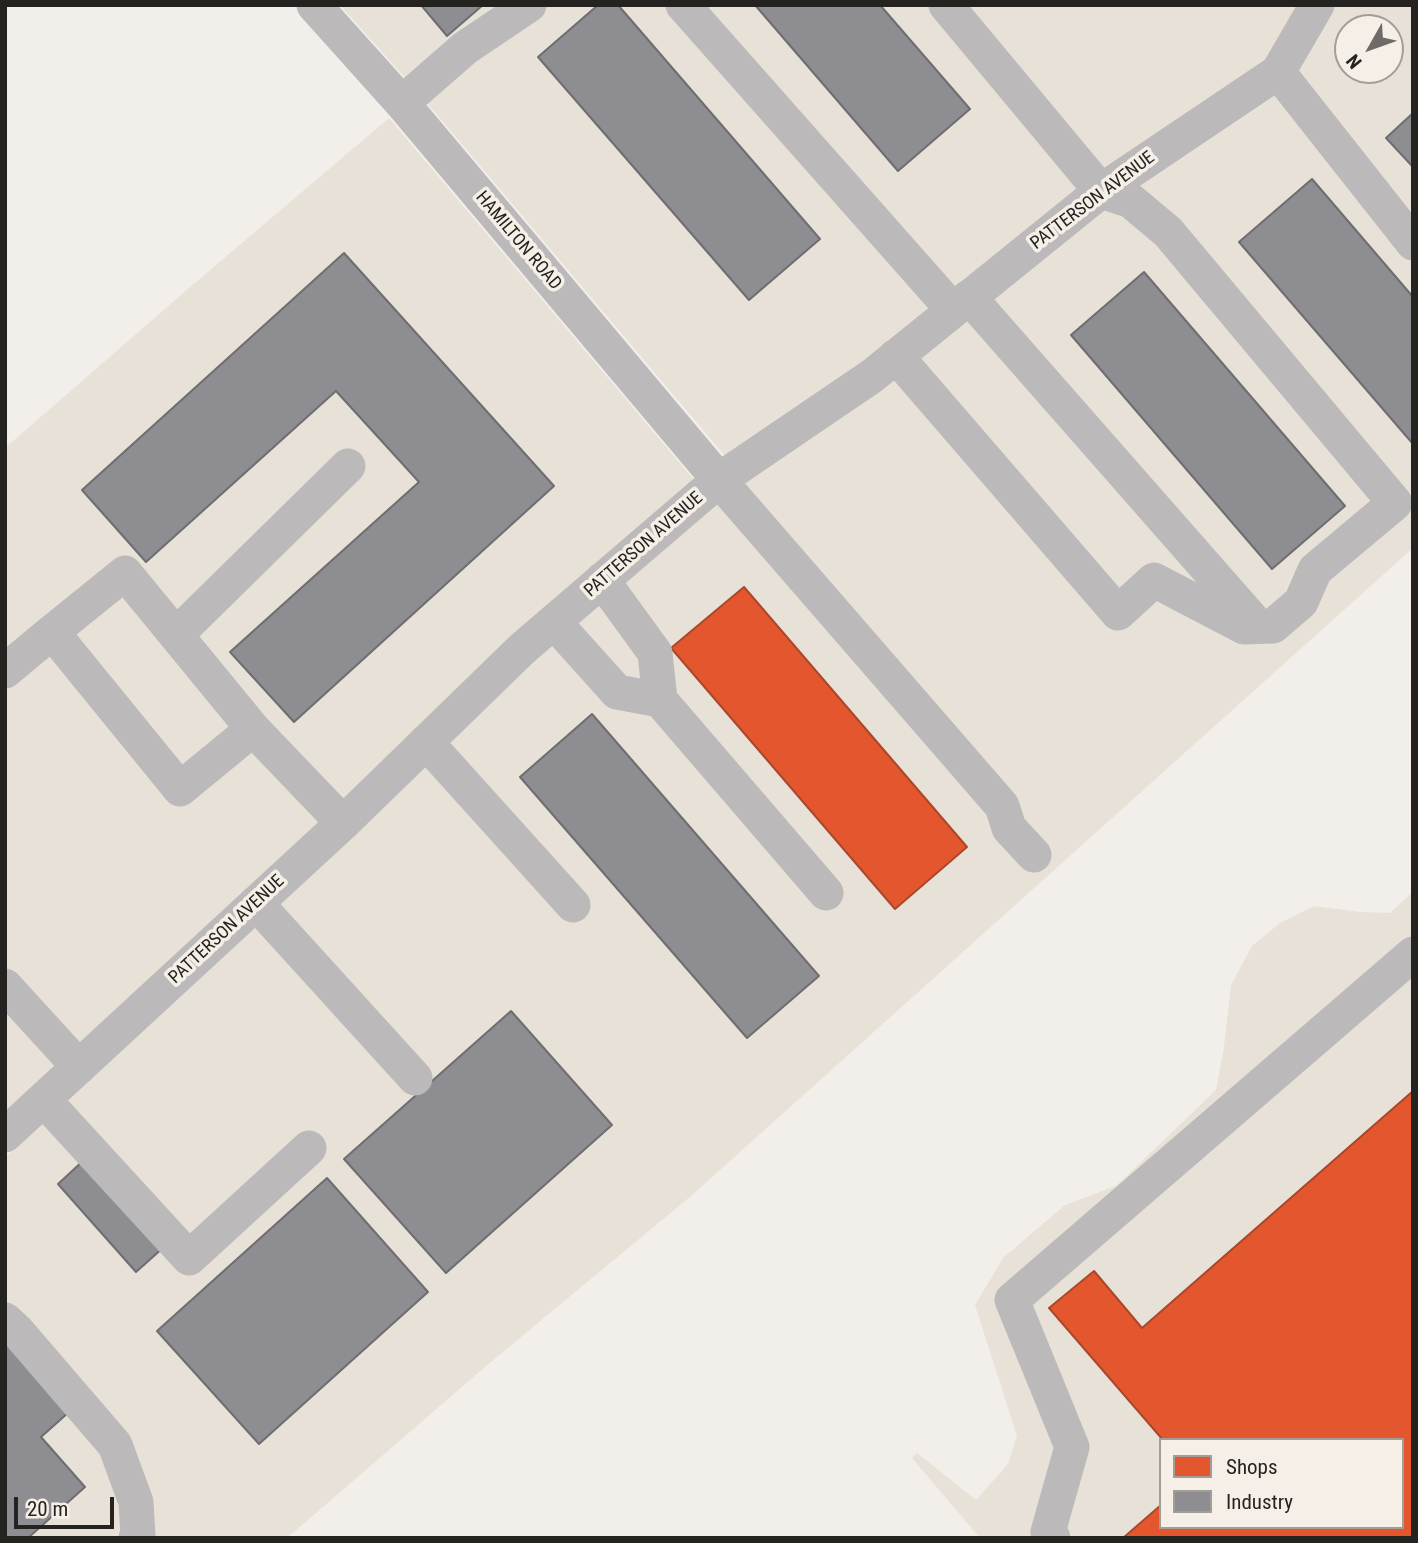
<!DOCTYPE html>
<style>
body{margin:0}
#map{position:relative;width:1418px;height:1543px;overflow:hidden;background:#f2eeea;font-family:"Roboto Condensed",sans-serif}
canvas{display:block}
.frame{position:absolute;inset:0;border:7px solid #252320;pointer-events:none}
.legend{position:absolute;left:1159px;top:1438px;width:245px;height:91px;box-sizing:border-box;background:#f5efe7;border:2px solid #a29d97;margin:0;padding:9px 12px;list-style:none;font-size:21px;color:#252320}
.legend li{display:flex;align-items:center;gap:14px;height:35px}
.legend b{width:35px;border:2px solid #a29d97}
.north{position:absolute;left:1334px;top:14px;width:70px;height:70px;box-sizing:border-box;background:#f5efe7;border:2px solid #a29d97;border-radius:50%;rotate:230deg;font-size:19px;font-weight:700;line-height:28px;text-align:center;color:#252320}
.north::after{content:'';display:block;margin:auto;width:24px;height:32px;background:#6d6a67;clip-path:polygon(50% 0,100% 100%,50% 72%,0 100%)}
.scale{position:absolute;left:14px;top:1497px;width:100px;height:32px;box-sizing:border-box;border:4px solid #252320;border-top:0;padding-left:9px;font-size:21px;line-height:24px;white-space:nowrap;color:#252320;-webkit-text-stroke:5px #f5efe7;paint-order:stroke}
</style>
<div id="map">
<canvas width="1418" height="1543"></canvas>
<div class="frame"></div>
<ul class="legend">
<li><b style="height:19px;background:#e4572e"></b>Shops</li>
<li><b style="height:19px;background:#8d8d92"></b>Industry</li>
</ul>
<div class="north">N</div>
<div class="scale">20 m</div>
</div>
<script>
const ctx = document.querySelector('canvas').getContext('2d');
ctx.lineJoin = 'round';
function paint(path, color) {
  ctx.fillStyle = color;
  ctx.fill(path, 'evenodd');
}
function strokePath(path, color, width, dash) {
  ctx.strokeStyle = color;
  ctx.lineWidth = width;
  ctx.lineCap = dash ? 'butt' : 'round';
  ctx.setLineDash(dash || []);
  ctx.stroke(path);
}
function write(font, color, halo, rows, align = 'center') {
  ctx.font = font + ' "Roboto Condensed",sans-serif';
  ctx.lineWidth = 7;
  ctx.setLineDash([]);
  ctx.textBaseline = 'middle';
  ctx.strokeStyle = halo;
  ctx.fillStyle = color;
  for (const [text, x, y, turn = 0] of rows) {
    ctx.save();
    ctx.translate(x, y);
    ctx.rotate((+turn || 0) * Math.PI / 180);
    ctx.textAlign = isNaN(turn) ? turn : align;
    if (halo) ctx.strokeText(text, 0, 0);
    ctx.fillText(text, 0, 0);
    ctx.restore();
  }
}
const built = new Path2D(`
 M 340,5 L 1297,5 L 1265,60 L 862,362 L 725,456 L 417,91 Z
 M 1336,5 L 1413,5 L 1413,548 L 691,1196 L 492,1361 L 287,1538 L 5,1538 L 5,1158 L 346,843 L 534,661 L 729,494 L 1111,205 L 1294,79 ZM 1348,28 L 1390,28 L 1390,70 L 1348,70 Z
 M 389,118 L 694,480 L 323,818 L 5,1112 L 5,448 L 189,288 Z
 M 1413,892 L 1413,1538 L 980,1538 L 912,1458 L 917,1453 L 976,1500 L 1008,1464 L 1017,1436 L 975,1305 L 1003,1258 L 1065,1205 L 1116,1186 L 1216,1090 L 1224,1047 L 1231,985 L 1252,946 L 1280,923 L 1314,906 L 1360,912 L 1390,913 ZM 1161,1440 L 1402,1440 L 1402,1527 L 1161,1527 Z`);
const shops = new Path2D(`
 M 744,587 L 967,847 L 895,909 L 671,648 Z
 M 1413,1091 L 1413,1538 L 1123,1538 L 1161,1505 L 1161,1527 L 1402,1527 L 1402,1440 L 1163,1440 L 1049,1308 L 1094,1271 L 1142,1328 Z`);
const industry = new Path2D(`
 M 421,5 L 483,5 L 447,36 Z
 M 598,5 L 618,5 L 820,239 L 749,300 L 538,57 Z
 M 755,5 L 880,5 L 970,109 L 898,171 Z
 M 1413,113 L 1413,167 L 1386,138 Z
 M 1312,179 L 1413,297 L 1413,444 L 1239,242 Z
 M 344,253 L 554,486 L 294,722 L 230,652 L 419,482 L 336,391 L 146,562 L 82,490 Z
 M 1144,272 L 1345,506 L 1272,569 L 1071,335 Z
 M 592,714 L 819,976 L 747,1038 L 520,777 Z
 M 511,1011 L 612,1125 L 446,1273 L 344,1159 Z
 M 85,1159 L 164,1247 L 136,1272 L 58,1184 Z
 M 327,1178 L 428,1292 L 259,1444 L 157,1331 Z
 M 5,1341 L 69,1412 L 41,1437 L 85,1487 L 28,1538 L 5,1538 Z`);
const minor = new Path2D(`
 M 314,5 L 402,103 L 719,480 L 1002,806 L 1009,828 L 1034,855
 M 683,5 L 953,310
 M 1278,72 L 1413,243
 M 402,103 L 465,48 L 529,5
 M 969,297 L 1258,626
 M 896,356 L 1118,613 L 1154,580 L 1244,627 L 1273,626 L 1301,602 L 1315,570 L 1395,503 L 1168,232 L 1131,201 L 1101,191 L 946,5
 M 602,580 L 655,653 L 660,700 L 826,893
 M 554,622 L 617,692 L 660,700
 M 176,635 L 348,466
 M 5,671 L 52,632
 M 253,729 L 125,573 L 52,632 L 180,789 L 253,729 L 343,823
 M 426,742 L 573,905
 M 256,903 L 415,1078
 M 5,986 L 79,1067
 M 44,1100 L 189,1258 L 309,1148
 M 5,1135 L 343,823 L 522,649 L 719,480 L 872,376 L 1101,191 L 1278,72 L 1317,5
 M 5,1320 L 17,1331 L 115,1445 L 136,1502 L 138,1536 L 136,1538
 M 1053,1538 L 1048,1532 L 1072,1447 L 1012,1300 L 1413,954`);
const streetNames = [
 ["PATTERSON AVENUE",1093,201,-37],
 ["HAMILTON ROAD",518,241,50],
 ["PATTERSON AVENUE",644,545,-41],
 ["PATTERSON AVENUE",227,930,-43]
];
paint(built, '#e8e1d7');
paint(shops, '#e4572e');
strokePath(shops, '#ab472a', 2);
paint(industry, '#8d8d92');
strokePath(industry, '#6e6d70', 2);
strokePath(minor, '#bbb9ba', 35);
write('18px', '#252320', '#f5efe7', streetNames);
</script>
